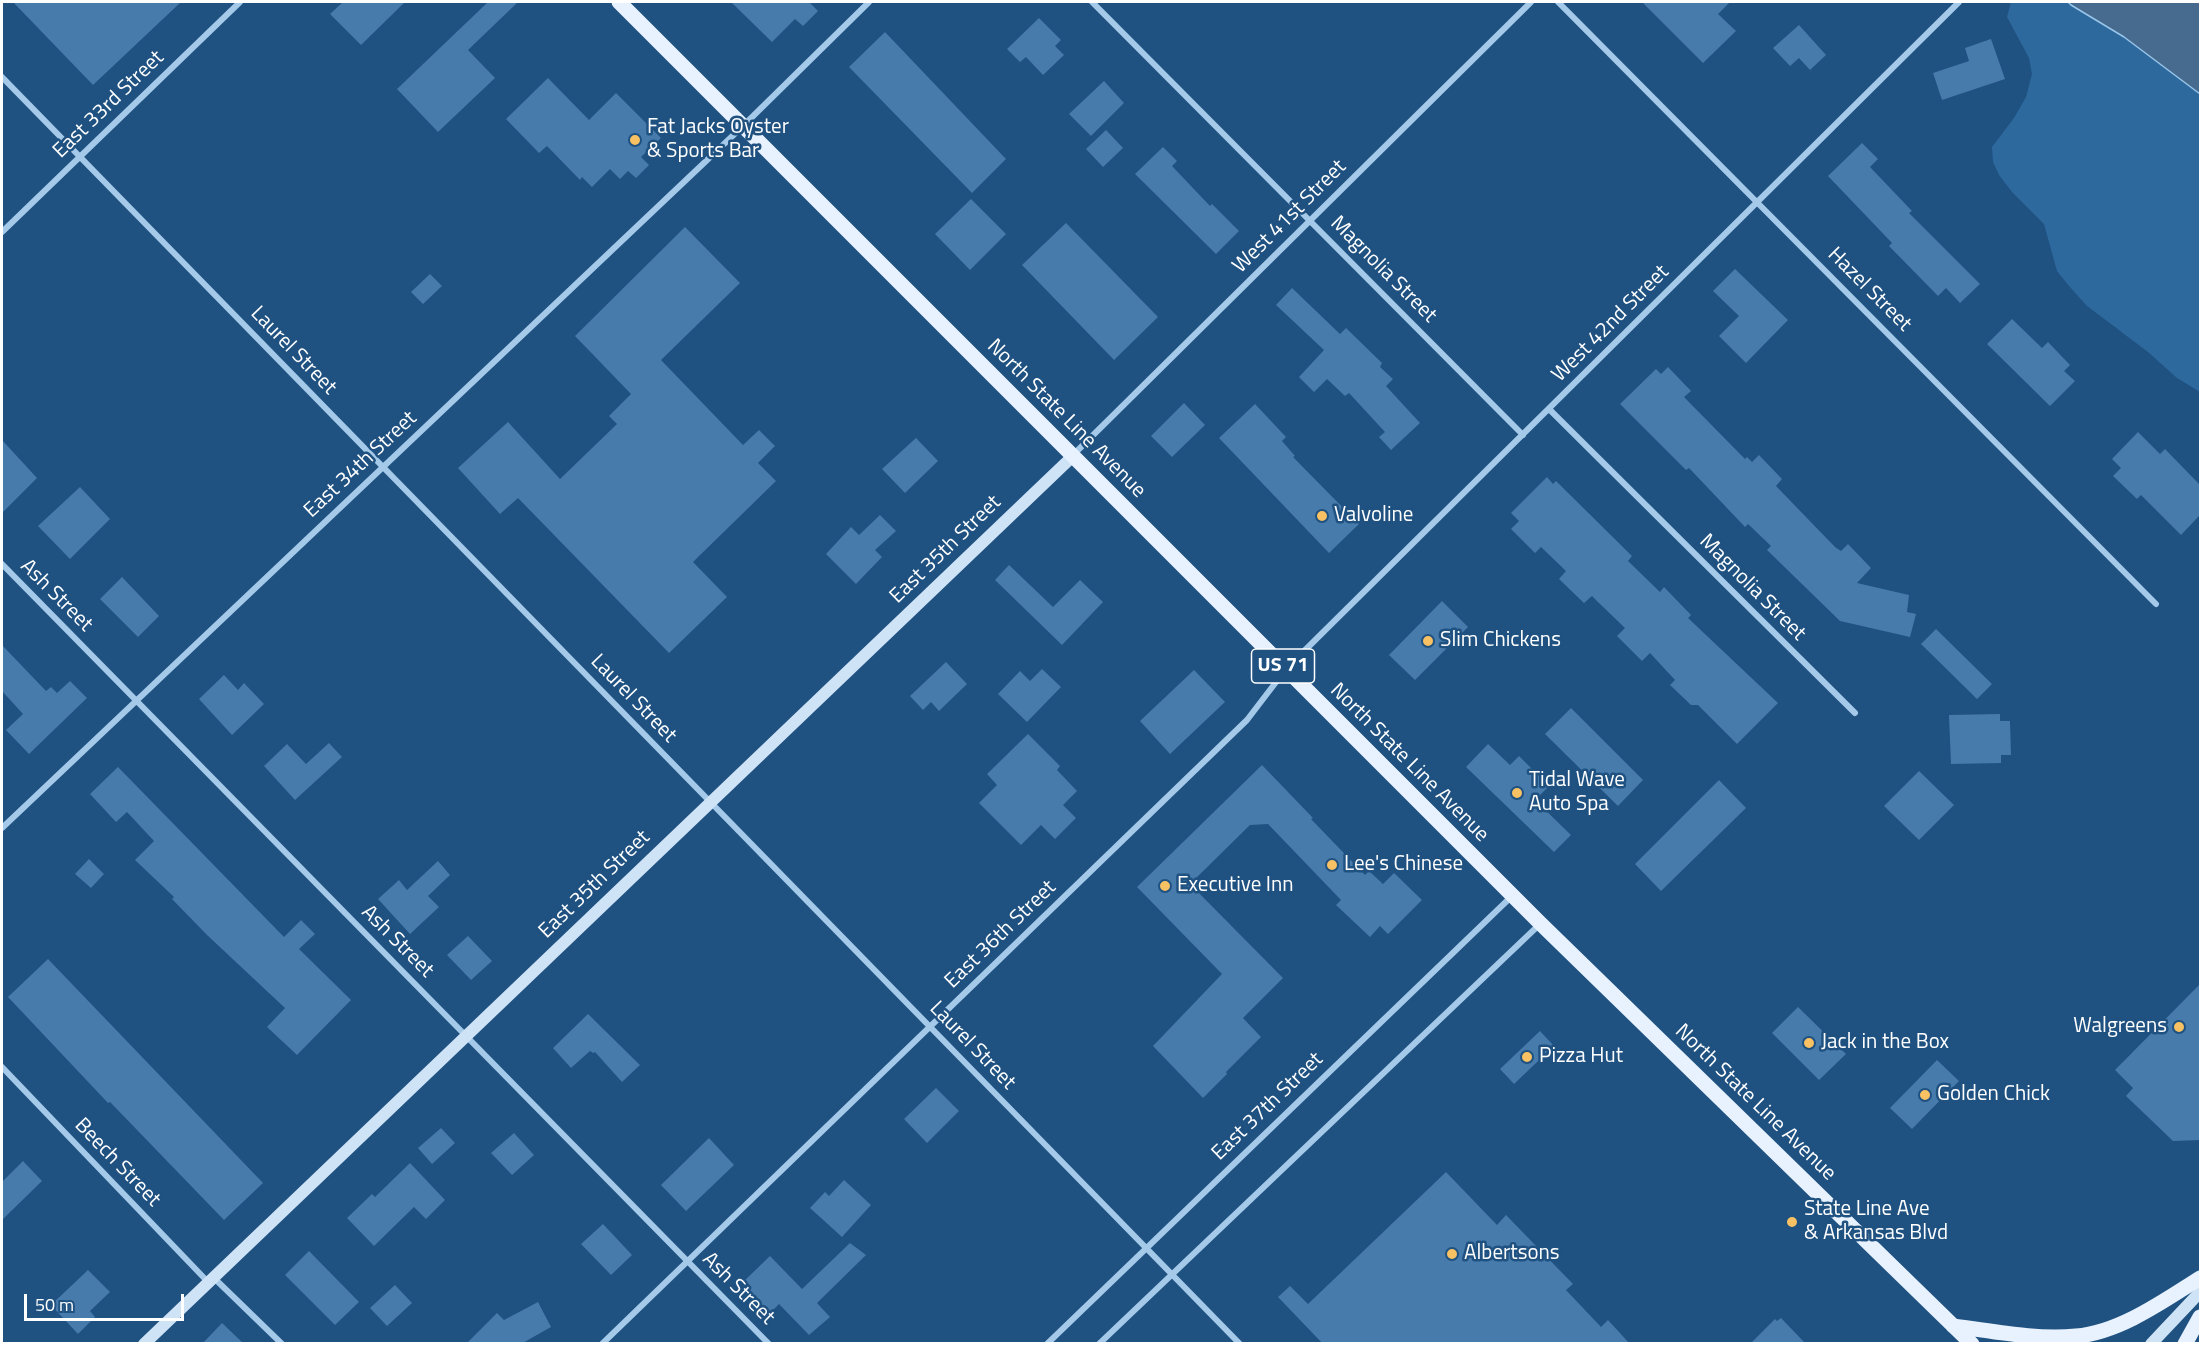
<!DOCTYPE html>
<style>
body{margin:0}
#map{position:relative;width:2202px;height:1345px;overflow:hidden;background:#1f5181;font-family:"Titillium Web",sans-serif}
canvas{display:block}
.frame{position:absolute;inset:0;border:3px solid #fff;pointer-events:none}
.scale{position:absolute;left:24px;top:1294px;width:160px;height:27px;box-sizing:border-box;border:3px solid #fff;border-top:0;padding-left:8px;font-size:18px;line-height:21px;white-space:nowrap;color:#fff;-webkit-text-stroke:4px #1f5181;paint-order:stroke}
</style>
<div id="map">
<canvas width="2202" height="1345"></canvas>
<div class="frame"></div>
<div class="scale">50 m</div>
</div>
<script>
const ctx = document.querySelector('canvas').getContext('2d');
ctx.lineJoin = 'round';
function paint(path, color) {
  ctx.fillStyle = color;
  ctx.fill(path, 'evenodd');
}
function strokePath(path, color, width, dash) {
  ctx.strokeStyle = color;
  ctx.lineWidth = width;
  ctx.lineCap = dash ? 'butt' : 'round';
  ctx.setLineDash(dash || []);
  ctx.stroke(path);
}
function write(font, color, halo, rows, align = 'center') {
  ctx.font = font + ' "Titillium Web",sans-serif';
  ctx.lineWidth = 5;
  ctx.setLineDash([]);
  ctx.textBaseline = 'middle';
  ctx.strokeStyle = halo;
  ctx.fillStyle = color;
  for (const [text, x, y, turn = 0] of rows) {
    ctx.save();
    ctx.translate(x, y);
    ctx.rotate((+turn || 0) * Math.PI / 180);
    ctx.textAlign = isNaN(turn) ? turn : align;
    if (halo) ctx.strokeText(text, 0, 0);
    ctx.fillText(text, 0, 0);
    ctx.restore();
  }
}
const green = new Path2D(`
 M 2011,2 L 2200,2 L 2200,392 L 2177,378 L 2148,352 L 2087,306 L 2069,286 L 2057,271 L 2044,224 L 2012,192 L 1999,175 L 1993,162 L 1992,147 L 2014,118 L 2026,97 L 2032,74 L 2029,58 L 2007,17 Z`);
const water = new Path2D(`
 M 2068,2 L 2200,2 L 2200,94 L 2124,37 L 2071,5 Z`);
const building = new Path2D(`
 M 13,2 L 181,2 L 93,85 Z
 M 343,2 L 405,2 L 361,45 L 330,14 Z
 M 488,2 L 518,2 L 468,50 L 495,78 L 438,132 L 397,89 Z
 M 731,2 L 812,2 L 810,3 L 818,11 L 803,26 L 795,19 L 772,42 Z
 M 1642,2 L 1730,2 L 1718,14 L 1736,31 L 1703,63 Z
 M 1039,18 L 1061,40 L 1055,46 L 1064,55 L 1043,75 L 1026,57 L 1020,62 L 1007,49 Z
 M 1799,25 L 1826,55 L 1810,70 L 1799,58 L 1790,66 L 1773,48 Z
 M 885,32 L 1006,159 L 972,193 L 849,67 Z
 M 1991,39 L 2005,79 L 1942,100 L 1933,73 L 1969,61 L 1965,48 Z
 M 548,78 L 589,120 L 616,93 L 661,138 L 641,157 L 649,165 L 636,178 L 628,171 L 620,179 L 610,169 L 592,187 L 582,177 L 580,180 L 547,146 L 539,153 L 506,119 Z
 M 1104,81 L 1124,103 L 1091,136 L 1069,114 Z
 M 1106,130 L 1123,148 L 1103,167 L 1086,149 Z
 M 1862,143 L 1878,159 L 1870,167 L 1912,211 L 1909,213 L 1980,284 L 1960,303 L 1946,288 L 1938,296 L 1889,246 L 1892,243 L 1828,176 Z
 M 1163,147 L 1177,161 L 1172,166 L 1210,206 L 1212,204 L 1239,231 L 1216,254 L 1135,174 Z
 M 971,199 L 1006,234 L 970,270 L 935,234 Z
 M 1066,223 L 1158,317 L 1114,360 L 1022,265 Z
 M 685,227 L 740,283 L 661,360 L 743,445 L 759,430 L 775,446 L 758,463 L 776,481 L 693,562 L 727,597 L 669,653 L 518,498 L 500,514 L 458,468 L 508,422 L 560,479 L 617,424 L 609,416 L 631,394 L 575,336 Z
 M 1735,269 L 1788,320 L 1746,363 L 1719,336 L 1739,316 L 1713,291 Z
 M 430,274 L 442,286 L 423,304 L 411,292 Z
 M 1292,288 L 1340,334 L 1346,328 L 1382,363 L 1380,367 L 1393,379 L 1386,386 L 1420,423 L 1391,450 L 1379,437 L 1385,432 L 1349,393 L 1345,396 L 1327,379 L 1314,392 L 1299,377 L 1324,350 L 1276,305 Z
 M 2012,319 L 2042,348 L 2048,342 L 2070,365 L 2064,371 L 2075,381 L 2050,406 L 1987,344 Z
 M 1668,367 L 1691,391 L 1684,397 L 1745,459 L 1747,457 L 1752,462 L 1759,455 L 1782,479 L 1776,486 L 1835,547 L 1841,551 L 1848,544 L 1871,568 L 1857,583 L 1909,595 L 1907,612 L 1916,614 L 1910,637 L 1840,621 L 1767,550 L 1771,546 L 1748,524 L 1745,527 L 1689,468 L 1686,470 L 1620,404 L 1656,369 L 1661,374 Z
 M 1184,403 L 1205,425 L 1172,457 L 1151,436 Z
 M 1255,404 L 1286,437 L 1282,441 L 1295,456 L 1293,457 L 1359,524 L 1329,553 L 1219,438 Z
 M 2138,432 L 2160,454 L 2165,449 L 2200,485 L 2200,515 L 2181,535 L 2141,495 L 2137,499 L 2113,476 L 2121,468 L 2112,459 Z
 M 916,438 L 938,461 L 905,493 L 882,469 Z
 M 2,440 L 37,478 L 2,513 Z
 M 1547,477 L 1553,484 L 1556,481 L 1632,556 L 1628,561 L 1660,592 L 1664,587 L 1691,615 L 1688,618 L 1778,703 L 1737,744 L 1698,705 L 1691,705 L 1670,685 L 1675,680 L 1650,653 L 1642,661 L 1617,636 L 1625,628 L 1599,603 L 1592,596 L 1584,603 L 1559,579 L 1566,571 L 1541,547 L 1535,553 L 1511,529 L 1519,521 L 1511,513 Z
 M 80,487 L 110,519 L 70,559 L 38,526 Z
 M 880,515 L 896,531 L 875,550 L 882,557 L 856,584 L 826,554 L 851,527 L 859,535 Z
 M 1009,565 L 1053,607 L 1080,580 L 1103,602 L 1062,645 L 995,580 Z
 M 122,577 L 159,616 L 138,637 L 100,599 Z
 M 1442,601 L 1468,627 L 1415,680 L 1389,655 Z
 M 1936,629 L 1992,684 L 1977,699 L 1921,644 Z
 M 2,645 L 46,691 L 51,687 L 57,693 L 70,681 L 87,698 L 29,754 L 6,730 L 23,714 L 2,691 Z
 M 946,662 L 967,684 L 939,711 L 931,702 L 923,710 L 910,696 Z
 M 1042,669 L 1061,687 L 1027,722 L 998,694 L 1020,671 L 1030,681 Z
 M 1194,670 L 1225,702 L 1170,754 L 1140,721 Z
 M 224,675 L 238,690 L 244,683 L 264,704 L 232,735 L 199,699 Z
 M 1571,708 L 1643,780 L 1618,806 L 1545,734 Z
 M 2000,714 L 2000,721 L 2010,721 L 2011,755 L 2001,755 L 2001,763 L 1951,764 L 1949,715 Z
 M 1028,734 L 1060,766 L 1057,770 L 1077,791 L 1063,805 L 1076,818 L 1055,839 L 1041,825 L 1021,845 L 979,803 L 997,785 L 987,774 Z
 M 329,743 L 342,757 L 295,800 L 264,766 L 287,744 L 306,764 Z
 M 1488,744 L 1510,765 L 1519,756 L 1549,786 L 1535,800 L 1571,835 L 1554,852 L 1466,767 Z
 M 1262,765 L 1313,818 L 1311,819 L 1365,875 L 1369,871 L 1383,884 L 1394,873 L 1422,900 L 1388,934 L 1380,926 L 1370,937 L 1336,905 L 1341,900 L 1268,824 L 1250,825 L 1190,884 L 1283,978 L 1243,1018 L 1261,1037 L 1226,1072 L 1227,1074 L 1203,1098 L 1153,1046 L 1222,974 L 1137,887 Z
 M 118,767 L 284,937 L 301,920 L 315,934 L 299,949 L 351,1000 L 297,1055 L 267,1027 L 285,1008 L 207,935 L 172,899 L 174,897 L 135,860 L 154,841 L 127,812 L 116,822 L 90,794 Z
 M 1919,771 L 1954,805 L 1919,840 L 1884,806 Z
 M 1719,780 L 1746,808 L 1661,891 L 1635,864 Z
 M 89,859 L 104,874 L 91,888 L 75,874 Z
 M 438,861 L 450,875 L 428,896 L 439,907 L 410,934 L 378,899 L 399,880 L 407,890 Z
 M 468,936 L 492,961 L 471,980 L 447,955 Z
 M 48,959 L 263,1183 L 224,1220 L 110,1102 L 108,1103 L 8,997 Z
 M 2200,984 L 2200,1140 L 2173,1141 L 2126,1096 L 2133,1088 L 2115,1070 Z
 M 1798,1007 L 1846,1054 L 1819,1080 L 1772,1033 Z
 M 588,1014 L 640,1065 L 622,1082 L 595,1052 L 593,1053 L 590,1051 L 571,1068 L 553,1048 Z
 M 1540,1031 L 1554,1046 L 1514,1084 L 1500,1069 Z
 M 1937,1060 L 1959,1081 L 1912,1129 L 1890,1108 Z
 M 936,1088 L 959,1111 L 927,1143 L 904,1119 Z
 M 441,1128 L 455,1143 L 432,1164 L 418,1148 Z
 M 514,1133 L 534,1155 L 512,1175 L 491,1153 Z
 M 709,1138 L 734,1165 L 686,1211 L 661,1185 Z
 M 23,1161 L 42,1181 L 2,1220 L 2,1182 Z
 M 410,1163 L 445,1200 L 426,1219 L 414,1207 L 374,1246 L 347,1218 L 372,1194 L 375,1197 Z
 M 1446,1172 L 1497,1225 L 1506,1215 L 1573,1284 L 1566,1290 L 1601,1327 L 1608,1320 L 1630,1344 L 1323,1344 L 1278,1297 L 1290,1286 L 1308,1304 Z
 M 844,1180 L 871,1205 L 842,1237 L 810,1208 L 825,1192 L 829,1196 Z
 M 603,1224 L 632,1255 L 611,1275 L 581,1244 Z
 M 850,1243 L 866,1255 L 817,1303 L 830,1317 L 809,1335 L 779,1304 L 770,1313 L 741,1284 L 770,1256 L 802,1289 Z
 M 309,1251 L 359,1302 L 335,1325 L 285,1275 Z
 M 88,1270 L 110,1292 L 90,1311 L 95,1317 L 78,1334 L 51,1305 Z
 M 395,1285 L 412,1303 L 387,1326 L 370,1308 Z
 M 538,1302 L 551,1327 L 521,1344 L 466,1344 L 497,1313 L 504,1320 Z
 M 1781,1318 L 1806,1344 L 1750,1344 L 1775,1319 L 1777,1321 Z
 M 222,1323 L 244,1344 L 202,1344 Z`);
const street = new Path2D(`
 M 1092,2 L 1523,435
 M 1558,2 L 2156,604
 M 2,77 L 1240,1344
 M 2,232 L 240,2
 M 1549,409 L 1855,713
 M 1073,455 L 1531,2
 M 2,564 L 769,1344
 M 2,828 L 743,126 L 869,2
 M 2,1067 L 208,1282
 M 214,1278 L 282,1344
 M 602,1344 L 1247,720 L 1286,669 L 1959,2
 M 1047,1344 L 1512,896
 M 1099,1344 L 1540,924`);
const secondary = new Path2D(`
 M 144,1344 L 1073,456
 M 2151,1344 L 2200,1292`);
const primary = new Path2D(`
 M 619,2 L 1540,923 L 1972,1344
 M 1953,1326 C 1993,1331 2035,1340 2076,1336 C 2119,1333 2165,1300 2200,1278
 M 2185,1344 L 2200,1317`);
const markers = [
 [635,140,6,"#f7c164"],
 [1322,516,6,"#f7c164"],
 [1428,641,6,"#f7c164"],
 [1517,793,6,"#f7c164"],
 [1332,865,6,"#f7c164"],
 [1165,886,6,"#f7c164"],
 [2179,1027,6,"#f7c164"],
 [1809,1043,6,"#f7c164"],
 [1527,1057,6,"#f7c164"],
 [1925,1095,6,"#f7c164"],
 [1792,1222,6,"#f7c164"],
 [1452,1254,6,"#f7c164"]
];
const shields = [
 [1283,666,63]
];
const shieldNames = [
 ["US 71",1283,666]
];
const streetNames = [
 ["East 33rd Street",109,105,-44],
 ["West 41st Street",1290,217,-45],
 ["Magnolia Street",1383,270,45],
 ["Hazel Street",1869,290,45],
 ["West 42nd Street",1611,324,-45],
 ["Laurel Street",293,351,46],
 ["North State Line Avenue",1066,419,45],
 ["East 34th Street",361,465,-43],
 ["East 35th Street",946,550,-44],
 ["Magnolia Street",1752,588,45],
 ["Ash Street",56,596,45],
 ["Laurel Street",633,699,46],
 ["North State Line Avenue",1409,763,45],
 ["East 35th Street",595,885,-44],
 ["East 36th Street",1001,935,-44],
 ["Ash Street",397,942,45],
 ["Laurel Street",972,1046,46],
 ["North State Line Avenue",1755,1103,44],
 ["East 37th Street",1268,1107,-44],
 ["Beech Street",117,1163,46],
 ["Ash Street",738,1289,45]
];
const poiNames = [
 ["Fat Jacks Oyster",647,128],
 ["& Sports Bar",647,152],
 ["Valvoline",1334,516],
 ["Slim Chickens",1440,641],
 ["Tidal Wave",1529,781],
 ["Auto Spa",1529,805],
 ["Lee's Chinese",1344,865],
 ["Executive Inn",1177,886],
 ["Walgreens",2167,1027,"right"],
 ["Jack in the Box",1821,1043],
 ["Pizza Hut",1539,1057],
 ["Golden Chick",1937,1095],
 ["State Line Ave",1804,1210],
 ["& Arkansas Blvd",1804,1234],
 ["Albertsons",1464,1254]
];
paint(green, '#2e699e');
paint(water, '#476b8e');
strokePath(water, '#98c5ea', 1.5);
paint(building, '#477bab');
strokePath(street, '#a4c9e9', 6);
strokePath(secondary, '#cfe3f7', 12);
strokePath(primary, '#e7f2fe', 15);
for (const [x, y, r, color] of markers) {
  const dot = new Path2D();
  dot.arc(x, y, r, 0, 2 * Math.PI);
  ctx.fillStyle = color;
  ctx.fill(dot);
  strokePath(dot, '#1f5181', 2);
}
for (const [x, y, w] of shields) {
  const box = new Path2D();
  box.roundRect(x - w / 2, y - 17, w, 34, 4.5);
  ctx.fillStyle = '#1f5181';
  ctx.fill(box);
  strokePath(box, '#fff', 1.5);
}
write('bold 20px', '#fff', null, shieldNames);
write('21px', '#fff', '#1f5181', streetNames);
write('21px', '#fff', '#1f5181', poiNames, 'left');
</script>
